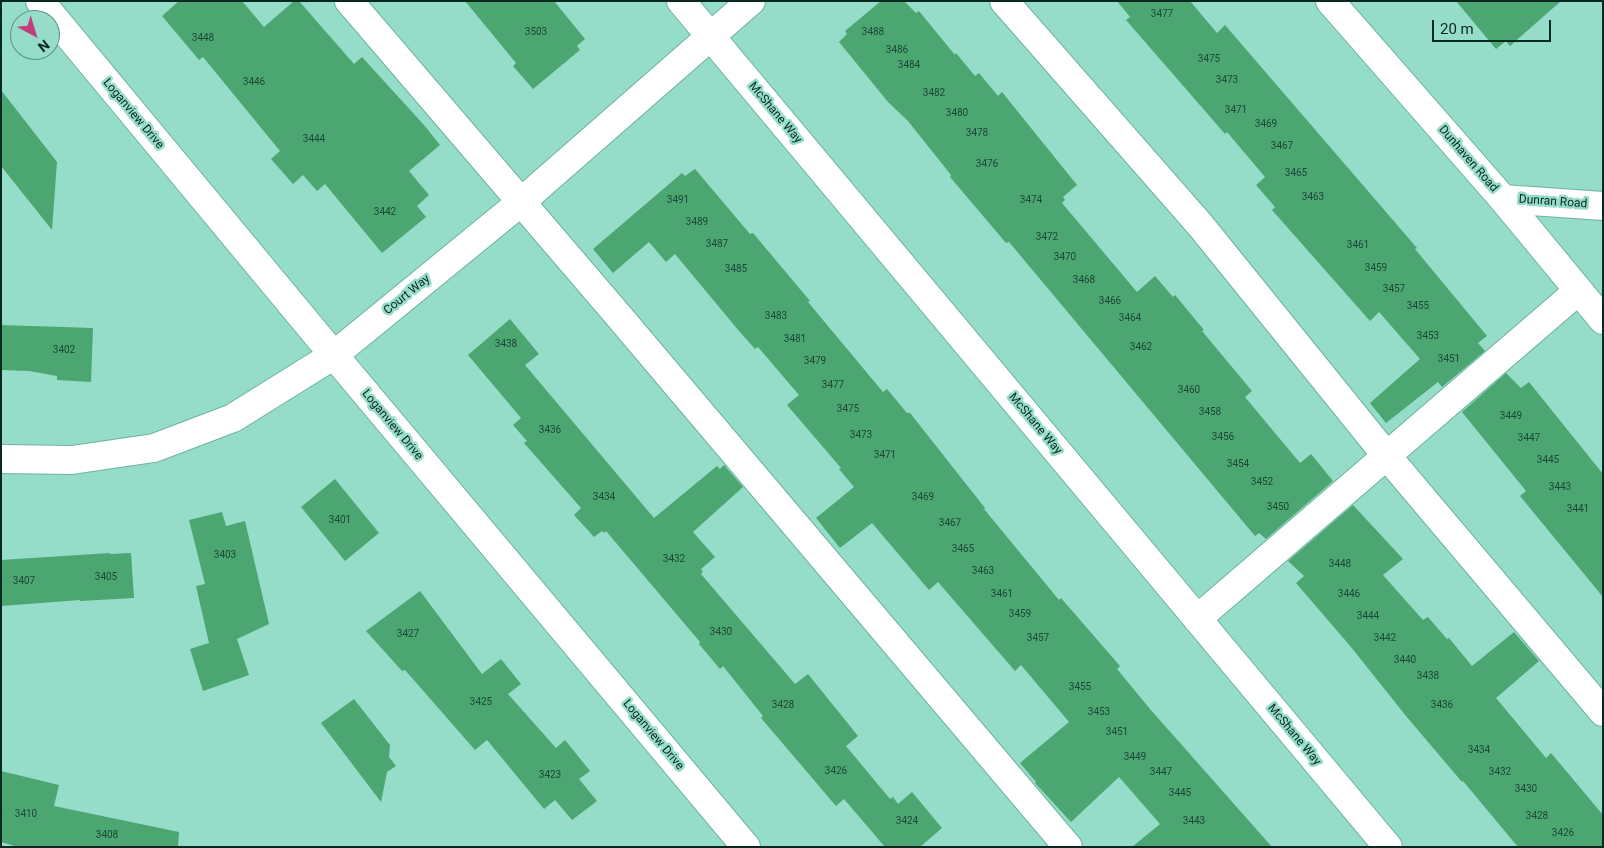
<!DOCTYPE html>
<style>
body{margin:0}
#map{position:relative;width:1604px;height:848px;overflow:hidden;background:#95dcc9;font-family:Roboto,sans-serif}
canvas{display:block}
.frame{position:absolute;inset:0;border:2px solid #0a2822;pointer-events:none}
.north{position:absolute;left:10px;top:10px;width:50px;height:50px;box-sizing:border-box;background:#95dcc9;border:1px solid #5d9486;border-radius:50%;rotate:141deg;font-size:14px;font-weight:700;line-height:20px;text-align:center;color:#0a2822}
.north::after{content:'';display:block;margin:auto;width:18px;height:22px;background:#c43d7c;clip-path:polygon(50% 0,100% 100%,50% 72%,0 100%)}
.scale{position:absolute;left:1432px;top:20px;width:119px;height:22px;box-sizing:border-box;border:2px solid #0a2822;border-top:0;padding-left:6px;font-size:15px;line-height:18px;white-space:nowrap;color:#0a2822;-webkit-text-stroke:4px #95dcc9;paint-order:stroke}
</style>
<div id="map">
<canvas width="1604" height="848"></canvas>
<div class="frame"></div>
<div class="north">N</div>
<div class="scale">20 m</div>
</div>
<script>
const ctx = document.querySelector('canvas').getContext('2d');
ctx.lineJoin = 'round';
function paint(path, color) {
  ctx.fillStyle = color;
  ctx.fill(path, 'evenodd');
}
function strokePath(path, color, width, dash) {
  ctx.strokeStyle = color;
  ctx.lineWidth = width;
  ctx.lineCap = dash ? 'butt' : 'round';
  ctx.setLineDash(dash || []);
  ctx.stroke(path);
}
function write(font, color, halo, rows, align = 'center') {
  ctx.font = font + ' Roboto,sans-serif';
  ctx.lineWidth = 5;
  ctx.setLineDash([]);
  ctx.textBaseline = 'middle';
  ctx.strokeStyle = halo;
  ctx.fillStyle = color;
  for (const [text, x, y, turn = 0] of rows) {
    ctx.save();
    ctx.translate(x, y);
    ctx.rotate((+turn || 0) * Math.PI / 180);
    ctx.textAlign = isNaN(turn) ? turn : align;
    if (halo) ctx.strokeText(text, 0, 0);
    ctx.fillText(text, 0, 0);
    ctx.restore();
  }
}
const building = new Path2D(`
 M 179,1 L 242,1 L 264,27 L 294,1 L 299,1 L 354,64 L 362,57 L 424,125 L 440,145 L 409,171 L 429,195 L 417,206 L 426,217 L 382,253 L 325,184 L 317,191 L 303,175 L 293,184 L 271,159 L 280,151 L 203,57 L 199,60 L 162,16 Z
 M 465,1 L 554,1 L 585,39 L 577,46 L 580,50 L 533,89 L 513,66 L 516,63 Z
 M 881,1 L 904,1 L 916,13 L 919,11 L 955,55 L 956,53 L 975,76 L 979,73 L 998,96 L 1002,92 L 1077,185 L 1063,197 L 1065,200 L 1062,203 L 1137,292 L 1155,276 L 1173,297 L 1175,295 L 1204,330 L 1202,331 L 1252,391 L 1245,397 L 1300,463 L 1311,454 L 1333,481 L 1266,539 L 1259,533 L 1255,536 L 1009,242 L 1006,243 L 950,177 L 951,175 L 908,121 L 888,102 L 839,42 L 847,34 L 845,31 Z
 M 1117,1 L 1190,1 L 1217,33 L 1225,25 L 1417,248 L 1415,249 L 1487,336 L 1478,343 L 1485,351 L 1442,387 L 1438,382 L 1386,423 L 1370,403 L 1420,359 L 1379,312 L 1370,321 L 1272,210 L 1275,207 L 1256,185 L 1265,177 L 1227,132 L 1225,134 L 1126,20 L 1130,17 Z
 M 1456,1 L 1561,1 L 1510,46 L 1506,41 L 1496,49 Z
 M 1,90 L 57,162 L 52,230 L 1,166 Z
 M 695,169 L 750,234 L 753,233 L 810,301 L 808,302 L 883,392 L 887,389 L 907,413 L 910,413 L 985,508 L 984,509 L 1059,600 L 1061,598 L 1120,666 L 1117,669 L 1150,709 L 1272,847 L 1132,847 L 1160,824 L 1119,777 L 1071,822 L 1035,783 L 1036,782 L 1020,763 L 1069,722 L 1021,665 L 1015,671 L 938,582 L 929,590 L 872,523 L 840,548 L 816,518 L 854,487 L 839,469 L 841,468 L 787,405 L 799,395 L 758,347 L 755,349 L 739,331 L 675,254 L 666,262 L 649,242 L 613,273 L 593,249 L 682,173 L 685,176 Z
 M 510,319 L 539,354 L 525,365 L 654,518 L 717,466 L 720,469 L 724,465 L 743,487 L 693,532 L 715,557 L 701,569 L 703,572 L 701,574 L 795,684 L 808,674 L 858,736 L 846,746 L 890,799 L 893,797 L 898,804 L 912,792 L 942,828 L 920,847 L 885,847 L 844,799 L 836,806 L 761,718 L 763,716 L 723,666 L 720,669 L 699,644 L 700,642 L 606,531 L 604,533 L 602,531 L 594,537 L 574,515 L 581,508 L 524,443 L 527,441 L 513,425 L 521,418 L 468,355 Z
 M 1,325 L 93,328 L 91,382 L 57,380 L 57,376 L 29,371 L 1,370 Z
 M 1506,373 L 1521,388 L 1529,382 L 1603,474 L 1603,597 L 1520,496 L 1526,491 L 1462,412 Z
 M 335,479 L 379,533 L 345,561 L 301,507 Z
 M 1353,505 L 1403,559 L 1383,575 L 1423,620 L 1428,617 L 1447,639 L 1449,638 L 1472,666 L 1514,632 L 1539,661 L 1496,698 L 1546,758 L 1551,753 L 1603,815 L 1603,847 L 1518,847 L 1463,781 L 1462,782 L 1406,716 L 1351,647 L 1296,583 L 1304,576 L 1288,561 Z
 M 222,512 L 226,526 L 245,521 L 269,624 L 237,639 L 249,675 L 203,691 L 190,649 L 209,643 L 196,586 L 205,584 L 189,520 Z
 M 110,553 L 110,554 L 131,553 L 134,598 L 80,601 L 80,600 L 1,606 L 1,560 Z
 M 420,591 L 482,674 L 501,659 L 521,684 L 508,694 L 556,748 L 565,740 L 590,771 L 579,779 L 597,801 L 572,820 L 555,800 L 544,809 L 487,740 L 475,750 L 405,670 L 402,671 L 366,631 Z
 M 354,699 L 390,745 L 389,757 L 396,766 L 387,772 L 381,802 L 321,723 Z
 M 1,771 L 59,785 L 54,806 L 179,832 L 178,847 L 18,847 L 1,842 Z`);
const minor = new Path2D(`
 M 40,1 L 317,335 L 746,847
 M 349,1 L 617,314 L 1068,847
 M 681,1 L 1388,847
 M 1004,1 L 1201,226 L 1386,455 L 1603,712
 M 1330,1 L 1503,199 L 1603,320
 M 1503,199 L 1603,206
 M 1,459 L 72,460 L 154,448 L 233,418 L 334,355 L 521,202 L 751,1
 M 1197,619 L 1578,291`);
const numberNames = [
 ["3477",1162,14],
 ["3503",536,32],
 ["3488",873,32],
 ["3448",203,38],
 ["3486",897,50],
 ["3475",1209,59],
 ["3484",909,65],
 ["3473",1227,80],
 ["3446",254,82],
 ["3482",934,93],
 ["3471",1236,110],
 ["3480",957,113],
 ["3469",1266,124],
 ["3478",977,133],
 ["3444",314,139],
 ["3467",1282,146],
 ["3476",987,164],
 ["3465",1296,173],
 ["3463",1313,197],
 ["3491",678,200],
 ["3474",1031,200],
 ["3442",385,212],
 ["3489",697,222],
 ["3472",1047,237],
 ["3487",717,244],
 ["3461",1358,245],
 ["3470",1065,257],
 ["3459",1376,268],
 ["3485",736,269],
 ["3468",1084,280],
 ["3457",1394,289],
 ["3466",1110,301],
 ["3455",1418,306],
 ["3483",776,316],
 ["3464",1130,318],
 ["3453",1428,336],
 ["3481",795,339],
 ["3438",506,344],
 ["3462",1141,347],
 ["3402",64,350],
 ["3451",1449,359],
 ["3479",815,361],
 ["3477",833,385],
 ["3460",1189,390],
 ["3475",848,409],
 ["3458",1210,412],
 ["3449",1511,416],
 ["3436",550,430],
 ["3473",861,435],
 ["3456",1223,437],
 ["3447",1529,438],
 ["3471",885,455],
 ["3445",1548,460],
 ["3454",1238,464],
 ["3452",1262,482],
 ["3443",1560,487],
 ["3434",604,497],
 ["3469",923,497],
 ["3450",1278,507],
 ["3441",1578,509],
 ["3401",340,520],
 ["3467",950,523],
 ["3465",963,549],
 ["3403",225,555],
 ["3432",674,559],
 ["3448",1340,564],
 ["3463",983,571],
 ["3405",106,577],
 ["3407",24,581],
 ["3461",1002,594],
 ["3446",1349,594],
 ["3459",1020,614],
 ["3444",1368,616],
 ["3430",721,632],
 ["3427",408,634],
 ["3457",1038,638],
 ["3442",1385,638],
 ["3440",1405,660],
 ["3438",1428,676],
 ["3455",1080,687],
 ["3425",481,702],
 ["3428",783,705],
 ["3436",1442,705],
 ["3453",1099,712],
 ["3451",1117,732],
 ["3434",1479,750],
 ["3449",1135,757],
 ["3426",836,771],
 ["3447",1161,772],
 ["3432",1500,772],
 ["3423",550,775],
 ["3430",1526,789],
 ["3445",1180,793],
 ["3410",26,814],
 ["3428",1537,816],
 ["3424",907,821],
 ["3443",1194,821],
 ["3426",1563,833],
 ["3408",107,835]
];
const streetNames = [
 ["McShane Way",775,113,50],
 ["Loganview Drive",133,114,50],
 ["Dunhaven Road",1468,159,49],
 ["Dunran Road",1553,202,4],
 ["Court Way",407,295,-39],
 ["McShane Way",1035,424,50],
 ["Loganview Drive",392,425,50],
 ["Loganview Drive",653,735,50],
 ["McShane Way",1294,735,50]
];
paint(building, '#4ca671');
strokePath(minor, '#6cb3a0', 30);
strokePath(minor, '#fff', 28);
write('10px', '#1a4836', null, numberNames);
write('12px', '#0a2822', '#95dcc9', streetNames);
</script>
